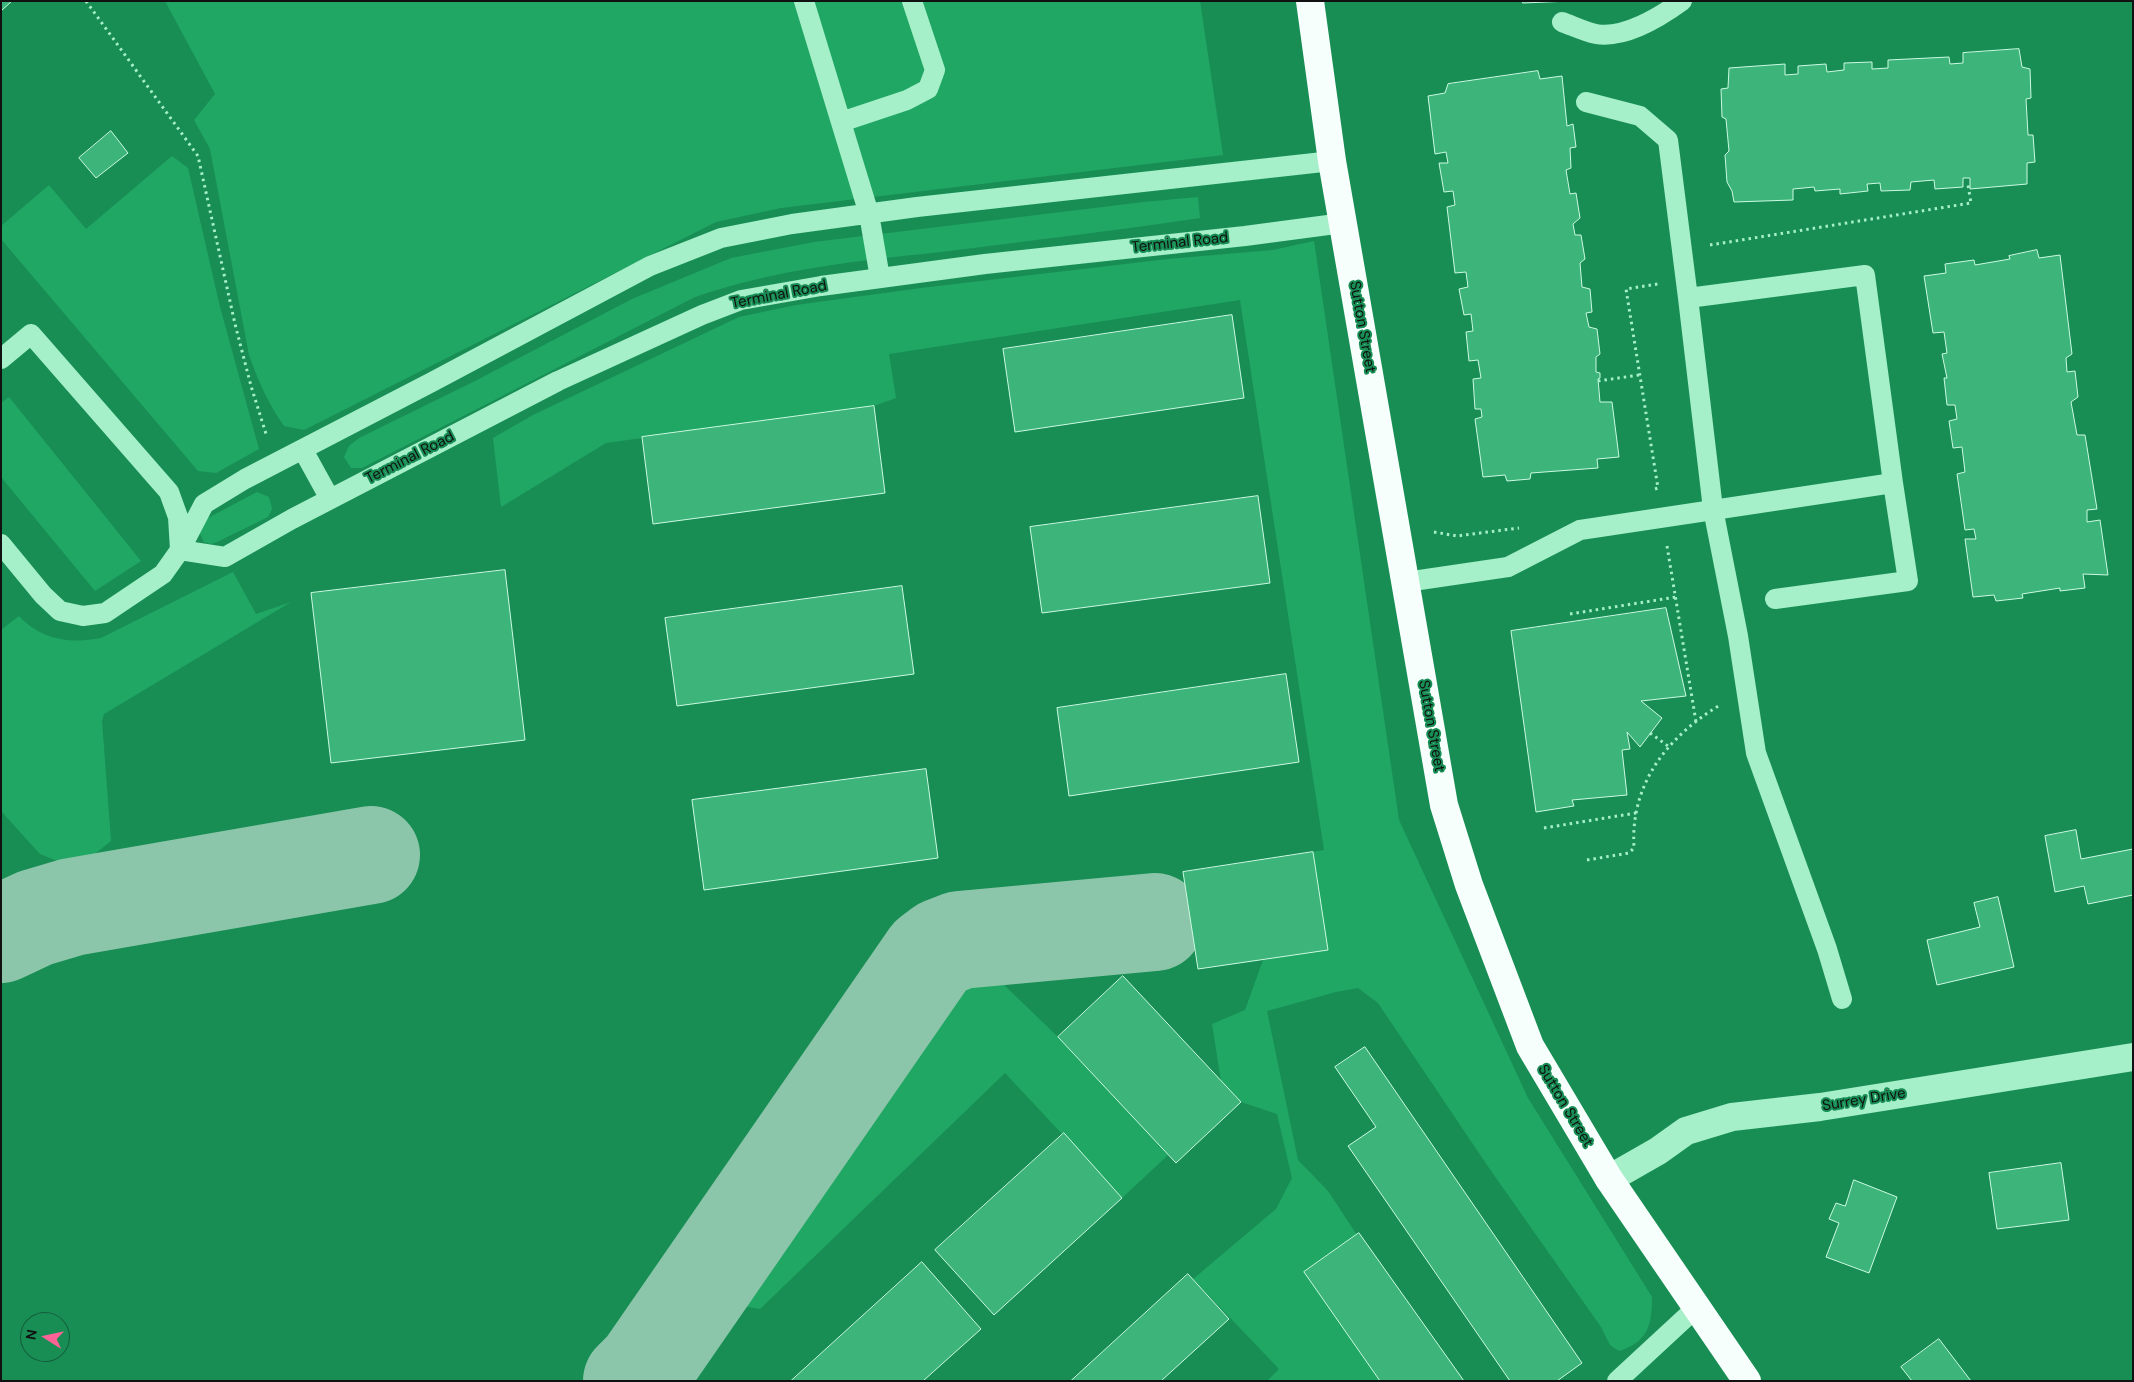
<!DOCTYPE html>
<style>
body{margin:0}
#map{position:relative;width:2134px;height:1382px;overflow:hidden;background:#188e55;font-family:"DM Sans",sans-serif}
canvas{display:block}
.frame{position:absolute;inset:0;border:2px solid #111;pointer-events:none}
.north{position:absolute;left:20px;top:1312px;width:50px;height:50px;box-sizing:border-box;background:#188e55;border:1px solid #155c3a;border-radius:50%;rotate:280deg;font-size:14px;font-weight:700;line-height:20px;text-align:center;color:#111}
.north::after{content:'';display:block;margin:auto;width:18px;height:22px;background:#ff6297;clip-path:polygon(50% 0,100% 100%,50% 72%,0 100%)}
</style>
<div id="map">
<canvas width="2134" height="1382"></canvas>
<div class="frame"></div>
<div class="north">N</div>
</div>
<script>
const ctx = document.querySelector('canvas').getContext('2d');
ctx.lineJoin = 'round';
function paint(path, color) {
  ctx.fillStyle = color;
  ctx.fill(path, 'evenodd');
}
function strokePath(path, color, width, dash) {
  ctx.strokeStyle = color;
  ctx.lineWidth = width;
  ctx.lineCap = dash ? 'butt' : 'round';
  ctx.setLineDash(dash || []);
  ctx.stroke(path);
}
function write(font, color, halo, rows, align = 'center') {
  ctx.font = font + ' "DM Sans",sans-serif';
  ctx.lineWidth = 4;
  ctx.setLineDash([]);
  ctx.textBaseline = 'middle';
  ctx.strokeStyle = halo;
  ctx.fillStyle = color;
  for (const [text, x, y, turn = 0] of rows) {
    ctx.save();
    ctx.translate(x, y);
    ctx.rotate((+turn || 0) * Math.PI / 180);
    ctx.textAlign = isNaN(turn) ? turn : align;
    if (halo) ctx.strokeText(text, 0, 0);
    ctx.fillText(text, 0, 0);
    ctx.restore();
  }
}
const green = new Path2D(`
 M 165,1 L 1200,1 L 1223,155 L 781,208 L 716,222 L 304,430 L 284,426 C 268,403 258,381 249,355 L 210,149 L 194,120 L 215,94 Z
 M 172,156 L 188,168 L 220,307 L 259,449 L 216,473 L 198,471 L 1,239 L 1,226 L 49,185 L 86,229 Z
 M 1198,197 L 1200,218 C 1114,231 1027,241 941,252 C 857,261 776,269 695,297 L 362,468 L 351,468 L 344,457 L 349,446 L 359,438 L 475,381 L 632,299 L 731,258 L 814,242 L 1144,202 Z
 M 1314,241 L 1399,820 L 1528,1098 L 1652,1297 C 1652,1325 1648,1342 1619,1351 L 1610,1345 L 1601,1327 L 1489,1168 L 1378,1003 L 1358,988 L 1336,992 L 1267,1011 L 1298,1160 L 1328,1191 L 1357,1235 L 1304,1272 L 1380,1381 L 1267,1381 L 1279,1369 L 1193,1279 L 1276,1209 L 1292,1178 L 1277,1114 L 1241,1102 L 1221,1081 L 1212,1024 L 1245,1010 L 1263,960 L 1327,950 L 1313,852 L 1324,850 L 1240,300 L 889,354 L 896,398 L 874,406 L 606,443 L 501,507 L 493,438 L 533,415 L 739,317 L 796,305 L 921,288 L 1168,259 L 1273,250 Z
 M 9,397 L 141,561 L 95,591 L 1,477 L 1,403 Z
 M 257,492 L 269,497 L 272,509 L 268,517 L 217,542 L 211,544 L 204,542 L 198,530 L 208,518 Z
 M 233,572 L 256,614 L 291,602 L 104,714 L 102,721 L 111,841 L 86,861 L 65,864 L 40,854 L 1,811 L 1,630 L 19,616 C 41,640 71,644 101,638 Z
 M 984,973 L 1002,983 L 1058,1037 L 1168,1155 L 1122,1198 L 1005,1073 L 760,1309 L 726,1303 L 954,976 Z`);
const taxiway = new Path2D(`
 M 1,934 L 35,918 L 72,907 L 371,855
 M 632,1381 L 645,1368 L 930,956 L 942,947 L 960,940 L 1155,922`);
const building = new Path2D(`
 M 1,1 L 12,1 L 1,11 Z
 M 1523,1 L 1570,1 L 1523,3 Z
 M 2019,49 L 2022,67 L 2030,69 L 2031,98 L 2026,99 L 2028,135 L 2033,135 L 2035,162 L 2027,163 L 2027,184 L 1970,189 L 1970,178 L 1963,178 L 1963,187 L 1935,189 L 1934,180 L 1911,182 L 1910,190 L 1881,191 L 1880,183 L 1867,184 L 1868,191 L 1840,194 L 1840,189 L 1815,191 L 1814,187 L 1793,189 L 1793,200 L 1734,202 L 1732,191 L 1727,182 L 1725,155 L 1729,151 L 1726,119 L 1722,117 L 1721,89 L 1728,88 L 1729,68 L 1785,64 L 1785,75 L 1798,74 L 1798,66 L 1826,64 L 1827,72 L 1844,70 L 1844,63 L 1872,62 L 1872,69 L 1888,68 L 1888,60 L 1949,57 L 1950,64 L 1963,63 L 1963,53 Z
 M 1538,71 L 1540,79 L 1562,76 L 1567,126 L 1573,124 L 1576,147 L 1570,148 L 1571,168 L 1566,170 L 1570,194 L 1576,193 L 1580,218 L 1573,224 L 1575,235 L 1581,235 L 1585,259 L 1580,263 L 1582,287 L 1590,289 L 1592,312 L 1586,313 L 1589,327 L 1597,329 L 1600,354 L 1596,357 L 1596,372 L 1600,373 L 1600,378 L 1598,379 L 1600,402 L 1612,402 L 1619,457 L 1597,459 L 1598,468 L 1531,473 L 1530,479 L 1507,481 L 1505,475 L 1483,477 L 1475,419 L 1482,417 L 1481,409 L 1475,409 L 1473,379 L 1481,378 L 1478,360 L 1469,361 L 1466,332 L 1473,331 L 1471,314 L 1464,315 L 1459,289 L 1468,287 L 1466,272 L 1455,273 L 1447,207 L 1455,205 L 1453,191 L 1444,192 L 1439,163 L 1448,163 L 1446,152 L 1435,154 L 1428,96 L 1445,93 L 1448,84 Z
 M 111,131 L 128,153 L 96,178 L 79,158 Z
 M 2037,250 L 2039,258 L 2060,255 L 2072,354 L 2066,358 L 2067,372 L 2075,371 L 2078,397 L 2071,402 L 2077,435 L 2085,435 L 2097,509 L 2087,510 L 2087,522 L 2100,520 L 2108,575 L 2083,574 L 2085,588 L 2060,591 L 2060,588 L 2022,594 L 2023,598 L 1996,601 L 1994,595 L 1973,597 L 1965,539 L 1976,539 L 1974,529 L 1965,530 L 1957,474 L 1965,472 L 1962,447 L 1953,448 L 1949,421 L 1957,419 L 1955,405 L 1947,405 L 1944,378 L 1947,378 L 1942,354 L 1947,353 L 1944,332 L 1933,333 L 1924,276 L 1946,273 L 1945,264 L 1974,260 L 1975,265 L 2010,259 L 2009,256 Z
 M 1232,315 L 1244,398 L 1015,432 L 1003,349 Z
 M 874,406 L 885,493 L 653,524 L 642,437 Z
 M 1258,496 L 1270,583 L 1042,613 L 1030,527 Z
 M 505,570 L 525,740 L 331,763 L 311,593 Z
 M 902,586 L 914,674 L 677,706 L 665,618 Z
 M 1666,608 L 1686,696 L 1641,701 L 1662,718 L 1640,747 L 1627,732 L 1630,749 L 1622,750 L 1627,795 L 1572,800 L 1574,806 L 1536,812 L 1511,631 Z
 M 1286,674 L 1299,762 L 1069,796 L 1057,708 Z
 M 926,769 L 938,858 L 704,890 L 692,800 Z
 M 2076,830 L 2081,859 L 2133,849 L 2133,895 L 2088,904 L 2084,886 L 2055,892 L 2045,836 Z
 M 1313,852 L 1328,950 L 1198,969 L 1183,872 Z
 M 1998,897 L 2014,967 L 1937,985 L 1927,940 L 1980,927 L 1974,903 Z
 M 1123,976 L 1241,1102 L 1176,1163 L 1058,1037 Z
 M 1365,1047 L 1582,1363 L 1557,1381 L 1510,1381 L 1348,1146 L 1376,1127 L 1335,1067 Z
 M 1064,1133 L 1122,1198 L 994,1315 L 935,1250 Z
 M 2061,1163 L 2069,1220 L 1997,1229 L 1989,1173 Z
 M 1854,1180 L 1897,1197 L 1869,1273 L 1826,1257 L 1839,1223 L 1829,1219 L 1836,1203 L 1845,1206 Z
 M 1359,1233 L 1464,1381 L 1380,1381 L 1304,1272 Z
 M 922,1262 L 981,1329 L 923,1381 L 791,1381 Z
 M 1188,1274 L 1229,1319 L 1161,1381 L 1071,1381 Z
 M 1939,1339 L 1971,1381 L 1912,1381 L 1901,1367 Z`);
const path = new Path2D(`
 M 86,1 L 198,156 L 235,324 L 251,386 L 267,437
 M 1710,245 L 1971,203 L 1968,185
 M 1598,381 L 1639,375
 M 1655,489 L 1658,488 L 1626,289 L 1658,284
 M 1434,532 L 1457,536 L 1519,528
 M 1667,546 L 1696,722
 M 1570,614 L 1676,597
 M 1650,733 L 1668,746
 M 1544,828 L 1636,813
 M 1587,860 L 1629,853 L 1634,848 C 1630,784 1667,737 1720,705`);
const service = new Path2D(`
 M 804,1 L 869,214 L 880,278
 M 1562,22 C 1573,26 1585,32 1596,34 C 1624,39 1660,17 1682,1
 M 1586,102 L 1640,116 L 1668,140 L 1688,298
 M 841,122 L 907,100 L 928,89 L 935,70 L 912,1
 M 1332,161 L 917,207 L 792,224 L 721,238 L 650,266 L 432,382 L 245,479 L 204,504 L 180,550 L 225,557 L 292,519 L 558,381 L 702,315 L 741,300 L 821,286 L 985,264 L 1245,236 L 1343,223
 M 1,359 L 31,334 L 169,492 L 178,517 L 180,550 L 163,574 L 105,613 L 83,616 L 60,611 L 43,595 L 1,544
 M 303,450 L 330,499
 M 1406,582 L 1508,567 L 1580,530 L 1893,483
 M 1775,599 L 1908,581 L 1893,483 L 1865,275 L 1688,298 L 1713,509 L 1738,636 L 1756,753 L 1827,949 L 1842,999
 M 1617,1381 L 1697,1307`);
const minor = new Path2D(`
 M 1609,1179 L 1658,1151 L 1686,1131 L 1732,1117 L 1820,1107 L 2133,1057`);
const trunk = new Path2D(`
 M 1310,1 L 1332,161 L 1444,805 L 1469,885 L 1530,1046 L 1609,1179 L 1747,1381`);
const streetNames = [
 ["Terminal Road",1180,243,-6],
 ["Terminal Road",779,295,-11],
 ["Sutton Street",1362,327,80],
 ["Terminal Road",410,458,-27],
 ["Sutton Street",1431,726,80],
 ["Surrey Drive",1864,1100,-9],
 ["Sutton Street",1565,1106,59]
];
paint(green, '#21a764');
strokePath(taxiway, '#8cc6aa', 98);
paint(building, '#3db479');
strokePath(building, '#cbfae2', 1);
strokePath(path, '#a5efc9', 3, [2.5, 4]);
strokePath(service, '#a5efc9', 20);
strokePath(minor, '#a5efc9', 28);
strokePath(trunk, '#f6fffb', 28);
write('15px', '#111', '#188e55', streetNames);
</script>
